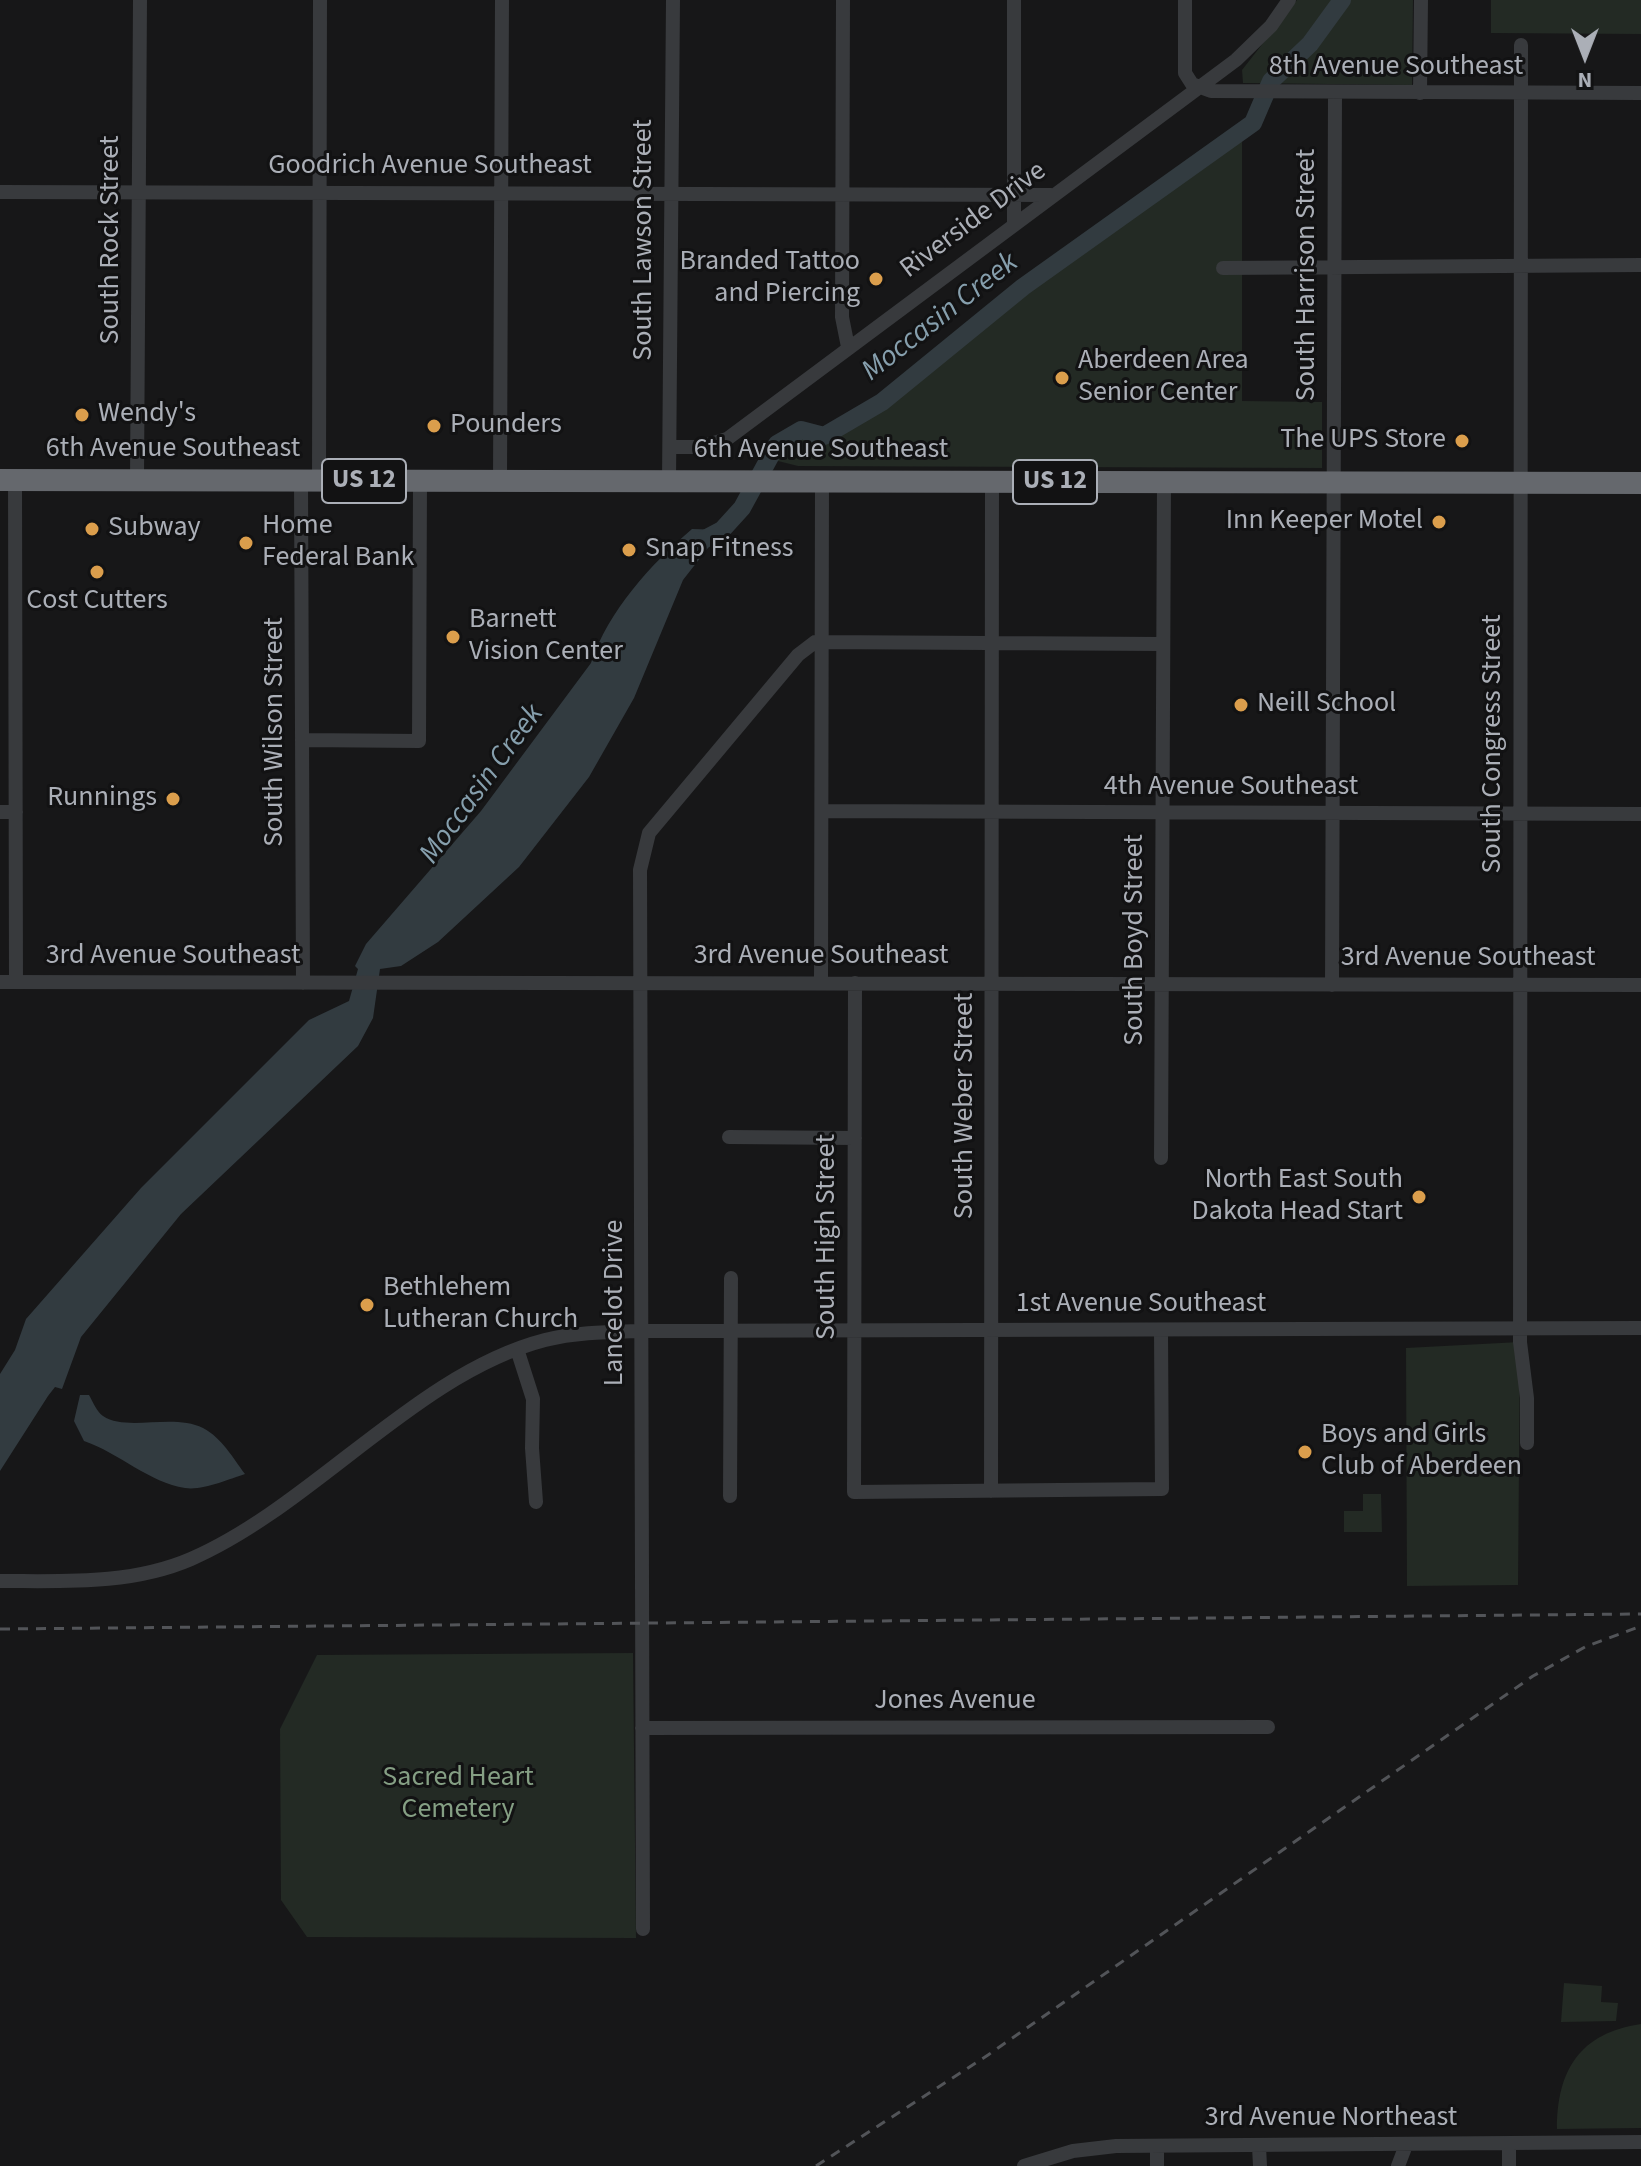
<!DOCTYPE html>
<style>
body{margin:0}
#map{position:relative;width:1641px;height:2166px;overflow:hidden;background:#171718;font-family:"Source Sans 3",sans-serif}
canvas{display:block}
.north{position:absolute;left:1545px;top:16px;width:80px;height:80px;-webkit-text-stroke:6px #121213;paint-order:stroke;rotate:180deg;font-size:22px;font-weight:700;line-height:32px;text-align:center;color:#abafb7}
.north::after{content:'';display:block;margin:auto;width:28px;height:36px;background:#abafb7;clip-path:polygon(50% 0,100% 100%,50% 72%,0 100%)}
</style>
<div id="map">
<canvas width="1641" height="2166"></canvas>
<div class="north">N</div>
</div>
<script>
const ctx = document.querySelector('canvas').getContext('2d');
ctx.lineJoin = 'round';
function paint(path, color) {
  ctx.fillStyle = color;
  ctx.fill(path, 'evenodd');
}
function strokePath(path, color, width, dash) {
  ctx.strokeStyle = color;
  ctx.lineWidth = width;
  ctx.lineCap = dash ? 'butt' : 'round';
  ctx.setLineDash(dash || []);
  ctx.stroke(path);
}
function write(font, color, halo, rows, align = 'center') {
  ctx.font = font + ' "Source Sans 3",sans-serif';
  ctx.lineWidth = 6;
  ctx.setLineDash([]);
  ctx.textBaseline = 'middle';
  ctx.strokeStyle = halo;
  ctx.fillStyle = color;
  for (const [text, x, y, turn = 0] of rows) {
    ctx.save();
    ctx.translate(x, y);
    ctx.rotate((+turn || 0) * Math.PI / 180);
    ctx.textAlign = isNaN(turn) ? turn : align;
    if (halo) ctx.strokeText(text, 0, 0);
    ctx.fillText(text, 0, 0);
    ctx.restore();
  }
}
const green = new Path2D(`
 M 1297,0 L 1413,0 L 1412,85 L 1243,83 L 1242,70 Z
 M 1491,0 L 1641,0 L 1641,34 L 1491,33 Z
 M 1242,131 L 1242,401 L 1322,402 L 1322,468 L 798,466 L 770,459 L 777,444 L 801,430 L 824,436 L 882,402 L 1023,287 Z
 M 1520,1342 L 1518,1585 L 1407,1586 L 1406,1348 Z
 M 1363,1494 L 1381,1494 L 1382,1532 L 1344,1532 L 1344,1511 L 1363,1511 Z
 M 633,1653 L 636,1938 L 307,1937 L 281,1900 L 280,1729 L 317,1655 Z
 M 1564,1983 L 1602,1986 L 1601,2002 L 1618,2003 L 1616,2021 L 1561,2022 Z
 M 1641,2024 L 1641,2128 L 1557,2129 C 1557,2070 1580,2033 1641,2024 Z`);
const water = new Path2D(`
 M 692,529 L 722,530 L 683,580 L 634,698 L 589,777 L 519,867 L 438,942 L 401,966 L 380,969 L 373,1018 L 358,1046 L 181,1214 L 81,1337 L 62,1389 L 55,1387 L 48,1396 L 0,1471 L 0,1374 L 15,1350 L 26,1319 L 141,1188 L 309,1020 L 349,1001 L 358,969 L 355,966 L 366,944 L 481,811 L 591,663 C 608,611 651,564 692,529 Z
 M 80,1395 L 89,1395 C 93,1402 97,1412 103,1416 C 127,1432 173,1413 203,1428 C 222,1438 233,1458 245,1474 C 229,1479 202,1491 185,1488 C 150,1483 119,1453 84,1441 L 74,1421 Z`);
const river = new Path2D(`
 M 703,540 L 722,530 L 742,508 L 777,444 L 801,430 L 824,436 L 882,402 L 1023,287 L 1253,123 L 1271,81 L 1310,44 L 1342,0`);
const minor = new Path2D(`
 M 843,0 L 842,317 L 848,347
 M 1014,0 L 1014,223
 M 1185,0 L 1185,73 L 1192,84 L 1211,91 L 1641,93
 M 1521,45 L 1520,1342 L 1527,1398 L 1527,1443
 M 1420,93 L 1421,0
 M 0,192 L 1051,195
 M 1223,268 L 1641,265
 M 670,447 L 701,447 L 727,439 L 1236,60 L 1271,26 L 1289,0
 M 15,480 L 16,982
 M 137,480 L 140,0
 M 301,480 L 303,983
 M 319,480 L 320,0
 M 500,480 L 502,0
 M 669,481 L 673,0
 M 302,740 L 419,741 L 420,481
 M 822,811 L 1641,814
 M 0,812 L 16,812
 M 0,982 L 1641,985
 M 821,982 L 822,482
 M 855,983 L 854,1492 L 1162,1489 L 1161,1332
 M 1332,985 L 1335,94
 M 729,1137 L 855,1138
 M 1161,1158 L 1164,482
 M 517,1349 L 533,1399 L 532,1448 L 536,1502
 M 991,1491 L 992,481
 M 730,1496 L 731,1278
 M 0,1581 C 64,1581 131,1585 191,1559 C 313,1506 417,1373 545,1340 C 577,1332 610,1332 642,1331 L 1641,1328
 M 642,1728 L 1268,1727
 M 643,1929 L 640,870 L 649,833 L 798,655 L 815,642 L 1162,644
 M 1509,2144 L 1509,2166
 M 1157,2146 L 1157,2166
 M 1259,2146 L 1260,2166
 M 1024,2166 L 1073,2151 L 1116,2146 L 1641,2142
 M 1398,2166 L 1406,2145`);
const highway = new Path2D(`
 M 0,480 L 1641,483`);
const rail = new Path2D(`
 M 0,1629 L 1641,1614
 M 816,2166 L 988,2055 L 1533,1676 L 1585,1647 L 1641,1626`);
const markers = [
 [876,279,8,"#db9e4c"],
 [1062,378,8,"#db9e4c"],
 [82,415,8,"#db9e4c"],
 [434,426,8,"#db9e4c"],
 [1462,441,8,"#db9e4c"],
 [1439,522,8,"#db9e4c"],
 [92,529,8,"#db9e4c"],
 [246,543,8,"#db9e4c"],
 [629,550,8,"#db9e4c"],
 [97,572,8,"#db9e4c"],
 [453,637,8,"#db9e4c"],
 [1241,705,8,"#db9e4c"],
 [173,799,8,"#db9e4c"],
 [1419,1197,8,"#db9e4c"],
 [367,1305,8,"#db9e4c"],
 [1305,1452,8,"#db9e4c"]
];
const shields = [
 [364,481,84],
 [1055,482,84]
];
const shieldNames = [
 ["US 12",364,481],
 ["US 12",1055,482]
];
const streetNames = [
 ["8th Avenue Southeast",1396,68],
 ["Goodrich Avenue Southeast",430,167],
 ["Riverside Drive",974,221,-37],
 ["South Rock Street",112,240,-90],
 ["South Lawson Street",645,240,-90],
 ["South Harrison Street",1308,275,-90],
 ["6th Avenue Southeast",173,450],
 ["6th Avenue Southeast",821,451],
 ["South Wilson Street",276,732,-90],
 ["South Congress Street",1494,744,-90],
 ["4th Avenue Southeast",1231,788],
 ["South Boyd Street",1136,940,-90],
 ["3rd Avenue Southeast",173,957],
 ["3rd Avenue Southeast",821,957],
 ["3rd Avenue Southeast",1468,959],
 ["South Weber Street",966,1106,-90],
 ["South High Street",828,1237,-90],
 ["Lancelot Drive",616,1303,-90],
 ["1st Avenue Southeast",1141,1305],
 ["Jones Avenue",955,1702],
 ["3rd Avenue Northeast",1331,2119]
];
const poiNames = [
 ["Branded Tattoo",860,263,"right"],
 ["and Piercing",860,295,"right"],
 ["Aberdeen Area",1078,362],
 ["Senior Center",1078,394],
 ["Wendy's",98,415],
 ["Pounders",450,426],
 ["The UPS Store",1446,441,"right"],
 ["Inn Keeper Motel",1423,522,"right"],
 ["Home",262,527],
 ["Federal Bank",262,559],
 ["Subway",108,529],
 ["Snap Fitness",645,550],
 ["Cost Cutters",97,602,"center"],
 ["Barnett",469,621],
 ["Vision Center",469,653],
 ["Neill School",1257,705],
 ["Runnings",157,799,"right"],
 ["North East South",1403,1181,"right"],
 ["Dakota Head Start",1403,1213,"right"],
 ["Bethlehem",383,1289],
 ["Lutheran Church",383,1321],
 ["Boys and Girls",1321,1436],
 ["Club of Aberdeen",1321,1468]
];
const parkNames = [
 ["Sacred Heart",458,1779],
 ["Cemetery",458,1811]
];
const waterNames = [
 ["Moccasin Creek",941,318,-38],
 ["Moccasin Creek",483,785,-54]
];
paint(green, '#232a24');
paint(water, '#323b40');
strokePath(river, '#323b40', 18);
strokePath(minor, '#383a3d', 14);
strokePath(highway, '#65686d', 22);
strokePath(rail, '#525458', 3, [10, 8]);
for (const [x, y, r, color] of markers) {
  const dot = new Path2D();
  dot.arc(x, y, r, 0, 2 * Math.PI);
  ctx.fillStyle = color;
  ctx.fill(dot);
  strokePath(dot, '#121213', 3);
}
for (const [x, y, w] of shields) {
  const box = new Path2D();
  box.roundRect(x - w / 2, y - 22, w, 44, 6);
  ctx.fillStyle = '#121213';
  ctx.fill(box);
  strokePath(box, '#abafb7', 2);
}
write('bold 26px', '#abafb7', null, shieldNames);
write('28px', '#abafb7', '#121213', streetNames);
write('28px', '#abafb7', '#121213', poiNames, 'left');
write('28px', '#859f84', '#121213', parkNames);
write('italic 30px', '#869fad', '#121213', waterNames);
</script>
